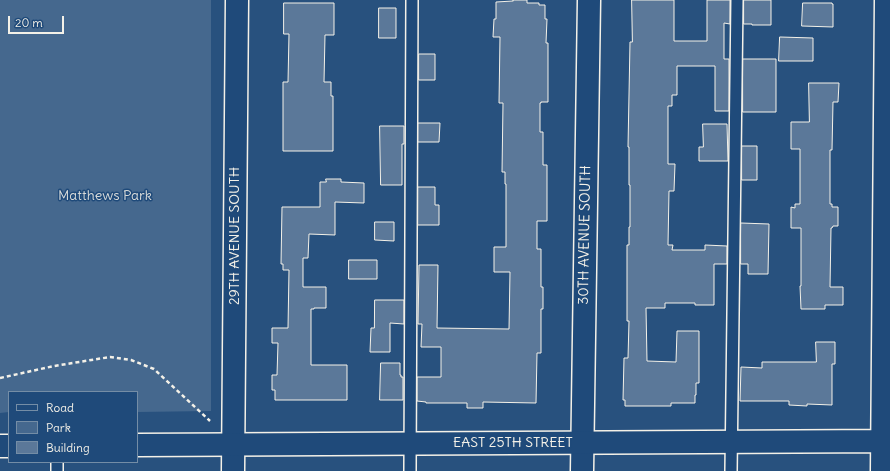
<!DOCTYPE html>
<style>
body{margin:0}
#map{position:relative;width:890px;height:471px;overflow:hidden;background:#28517e;font-family:Delius,sans-serif}
canvas{display:block}
.legend{position:absolute;left:8px;top:391px;width:130px;height:72px;box-sizing:border-box;background:#1f4a7a;border:1px solid #748da6;margin:0;padding:5px 7px;list-style:none;font-size:12px;color:#f4f1e8}
.legend li{display:flex;align-items:center;gap:8px;height:20px}
.legend b{width:20px;border:1px solid #748da6}
.scale{position:absolute;left:8px;top:16px;width:56px;height:18px;box-sizing:border-box;border:2px solid #f4f1e8;border-top:0;padding-left:5px;font-size:12px;line-height:14px;white-space:nowrap;color:#f4f1e8;-webkit-text-stroke:3px #1f4a7a;paint-order:stroke}
</style>
<div id="map">
<canvas width="890" height="471"></canvas>
<ul class="legend">
<li><b style="height:5px;background:#1f4a7a"></b>Road</li>
<li><b style="height:11px;background:#45688e"></b>Park</li>
<li><b style="height:11px;background:#5b7899"></b>Building</li>
</ul>
<div class="scale">20 m</div>
</div>
<script>
const ctx = document.querySelector('canvas').getContext('2d');
ctx.lineJoin = 'round';
function paint(path, color) {
  ctx.fillStyle = color;
  ctx.fill(path, 'evenodd');
}
function strokePath(path, color, width, dash) {
  ctx.strokeStyle = color;
  ctx.lineWidth = width;
  ctx.lineCap = dash ? 'butt' : 'round';
  ctx.setLineDash(dash || []);
  ctx.stroke(path);
}
function write(font, color, halo, rows, align = 'center') {
  ctx.font = font + ' Delius,sans-serif';
  ctx.lineWidth = 3;
  ctx.setLineDash([]);
  ctx.textBaseline = 'middle';
  ctx.strokeStyle = halo;
  ctx.fillStyle = color;
  for (const [text, x, y, turn = 0] of rows) {
    ctx.save();
    ctx.translate(x, y);
    ctx.rotate((+turn || 0) * Math.PI / 180);
    ctx.textAlign = isNaN(turn) ? turn : align;
    if (halo) ctx.strokeText(text, 0, 0);
    ctx.fillText(text, 0, 0);
    ctx.restore();
  }
}
const green = new Path2D(`
 M 0,0 L 211,0 L 211,411 L 137,412 L 137,392 L 9,392 L 9,412 L 0,413 Z`);
const building = new Path2D(`
 M 513,0 L 527,0 L 527,3 L 539,3 L 539,5 L 545,5 L 545,19 L 547,19 L 546,43 L 548,43 L 548,102 L 541,102 L 541,103 L 540,103 L 540,132 L 543,132 L 543,165 L 547,165 L 547,221 L 537,221 L 537,249 L 541,249 L 541,287 L 543,287 L 543,309 L 541,309 L 541,353 L 537,353 L 536,403 L 483,402 L 483,408 L 467,408 L 467,403 L 426,403 L 426,402 L 417,401 L 417,377 L 441,377 L 441,347 L 421,347 L 422,324 L 418,324 L 419,265 L 438,265 L 437,328 L 509,329 L 510,272 L 494,272 L 494,247 L 506,247 L 506,184 L 505,184 L 505,172 L 502,172 L 503,103 L 499,103 L 500,37 L 493,37 L 494,19 L 496,19 L 496,2 L 513,1 Z
 M 632,0 L 674,0 L 674,41 L 707,41 L 707,0 L 730,0 L 730,24 L 724,23 L 724,59 L 729,59 L 729,111 L 715,111 L 715,66 L 677,66 L 677,95 L 672,95 L 672,106 L 668,106 L 668,164 L 675,164 L 674,191 L 669,191 L 668,245 L 673,245 L 672,250 L 705,250 L 705,245 L 727,246 L 727,264 L 714,264 L 714,305 L 695,305 L 695,303 L 665,303 L 665,308 L 646,308 L 647,361 L 676,362 L 677,331 L 699,331 L 699,383 L 696,383 L 696,395 L 695,395 L 695,403 L 671,403 L 671,406 L 625,406 L 625,400 L 623,400 L 624,358 L 628,358 L 629,321 L 627,321 L 627,245 L 629,245 L 629,227 L 630,227 L 630,185 L 629,185 L 629,147 L 628,147 L 630,42 L 632,42 Z
 M 744,0 L 771,0 L 771,25 L 752,25 L 752,24 L 744,24 Z
 M 284,3 L 334,3 L 334,35 L 325,35 L 324,82 L 331,82 L 331,96 L 333,96 L 333,151 L 283,151 L 283,82 L 288,82 L 289,34 L 284,34 Z
 M 803,3 L 832,3 L 832,4 L 833,4 L 833,27 L 802,26 Z
 M 379,8 L 396,8 L 396,38 L 379,38 Z
 M 780,37 L 813,38 L 813,61 L 779,61 Z
 M 419,54 L 435,54 L 435,80 L 419,80 Z
 M 743,59 L 776,59 L 776,112 L 743,112 Z
 M 809,83 L 839,83 L 838,102 L 833,102 L 832,150 L 830,150 L 830,204 L 832,204 L 832,207 L 838,207 L 838,226 L 833,226 L 832,228 L 831,228 L 830,287 L 843,287 L 843,305 L 825,305 L 825,309 L 801,309 L 800,286 L 801,286 L 801,228 L 791,228 L 791,207 L 795,208 L 795,204 L 800,204 L 800,149 L 791,149 L 791,122 L 809,122 Z
 M 418,123 L 440,123 L 439,142 L 418,142 Z
 M 703,124 L 727,124 L 728,161 L 699,161 L 699,147 L 703,147 Z
 M 380,126 L 404,126 L 404,144 L 402,144 L 402,185 L 381,185 Z
 M 742,146 L 757,146 L 757,180 L 742,180 Z
 M 326,179 L 341,179 L 341,182 L 364,183 L 364,203 L 335,202 L 335,235 L 309,234 L 308,258 L 303,258 L 303,287 L 326,287 L 326,308 L 314,308 L 314,309 L 311,309 L 311,365 L 347,365 L 347,400 L 275,400 L 275,390 L 272,390 L 272,375 L 277,375 L 278,343 L 272,343 L 272,328 L 288,328 L 289,270 L 283,270 L 283,264 L 281,264 L 282,207 L 320,207 L 320,182 L 326,182 Z
 M 418,187 L 435,187 L 435,205 L 439,205 L 439,225 L 418,225 Z
 M 375,222 L 394,222 L 394,241 L 375,240 Z
 M 741,223 L 769,224 L 768,274 L 748,274 L 748,264 L 741,264 Z
 M 349,260 L 377,260 L 377,279 L 349,279 Z
 M 375,300 L 404,300 L 404,324 L 390,323 L 390,352 L 370,352 L 371,328 L 374,328 Z
 M 816,342 L 835,342 L 835,364 L 832,364 L 832,405 L 807,404 L 807,406 L 789,405 L 789,401 L 740,401 L 741,367 L 762,368 L 762,362 L 816,362 Z
 M 381,363 L 400,363 L 400,375 L 401,375 L 401,377 L 403,377 L 403,400 L 380,400 Z`);
const path = new Path2D(`
 M 0,378 L 54,366 L 110,357 L 131,360 L 154,369 L 210,421`);
const service = new Path2D(`
 M 57,471 L 57,462
 M 410,471 L 412,0
 M 731,471 L 737,0`);
const minor = new Path2D(`
 M 233,471 L 237,0
 M 582,471 L 589,0`);
const tertiary = new Path2D(`
 M 137,445 L 890,441
 M 0,446 L 9,446
 M 882,471 L 886,0`);
const parkNames = [
 ["Matthews Park",105,196]
];
const streetNames = [
 ["30TH AVENUE SOUTH",585,235,-89],
 ["29TH AVENUE SOUTH",235,236,-90],
 ["EAST 25TH STREET",513,443]
];
paint(green, '#45688e');
paint(building, '#5b7899');
strokePath(building, '#f4f1e8', 1);
strokePath(service, '#f4f1e8', 14);
strokePath(minor, '#f4f1e8', 25);
strokePath(tertiary, '#f4f1e8', 25);
strokePath(path, '#f4f1e8', 2.5, [4, 3]);
strokePath(service, '#1f4a7a', 11);
strokePath(minor, '#1f4a7a', 22);
strokePath(tertiary, '#1f4a7a', 22);
write('14px', '#dadcda', '#1f4a7a', parkNames);
write('14px', '#f4f1e8', '#1f4a7a', streetNames);
</script>
